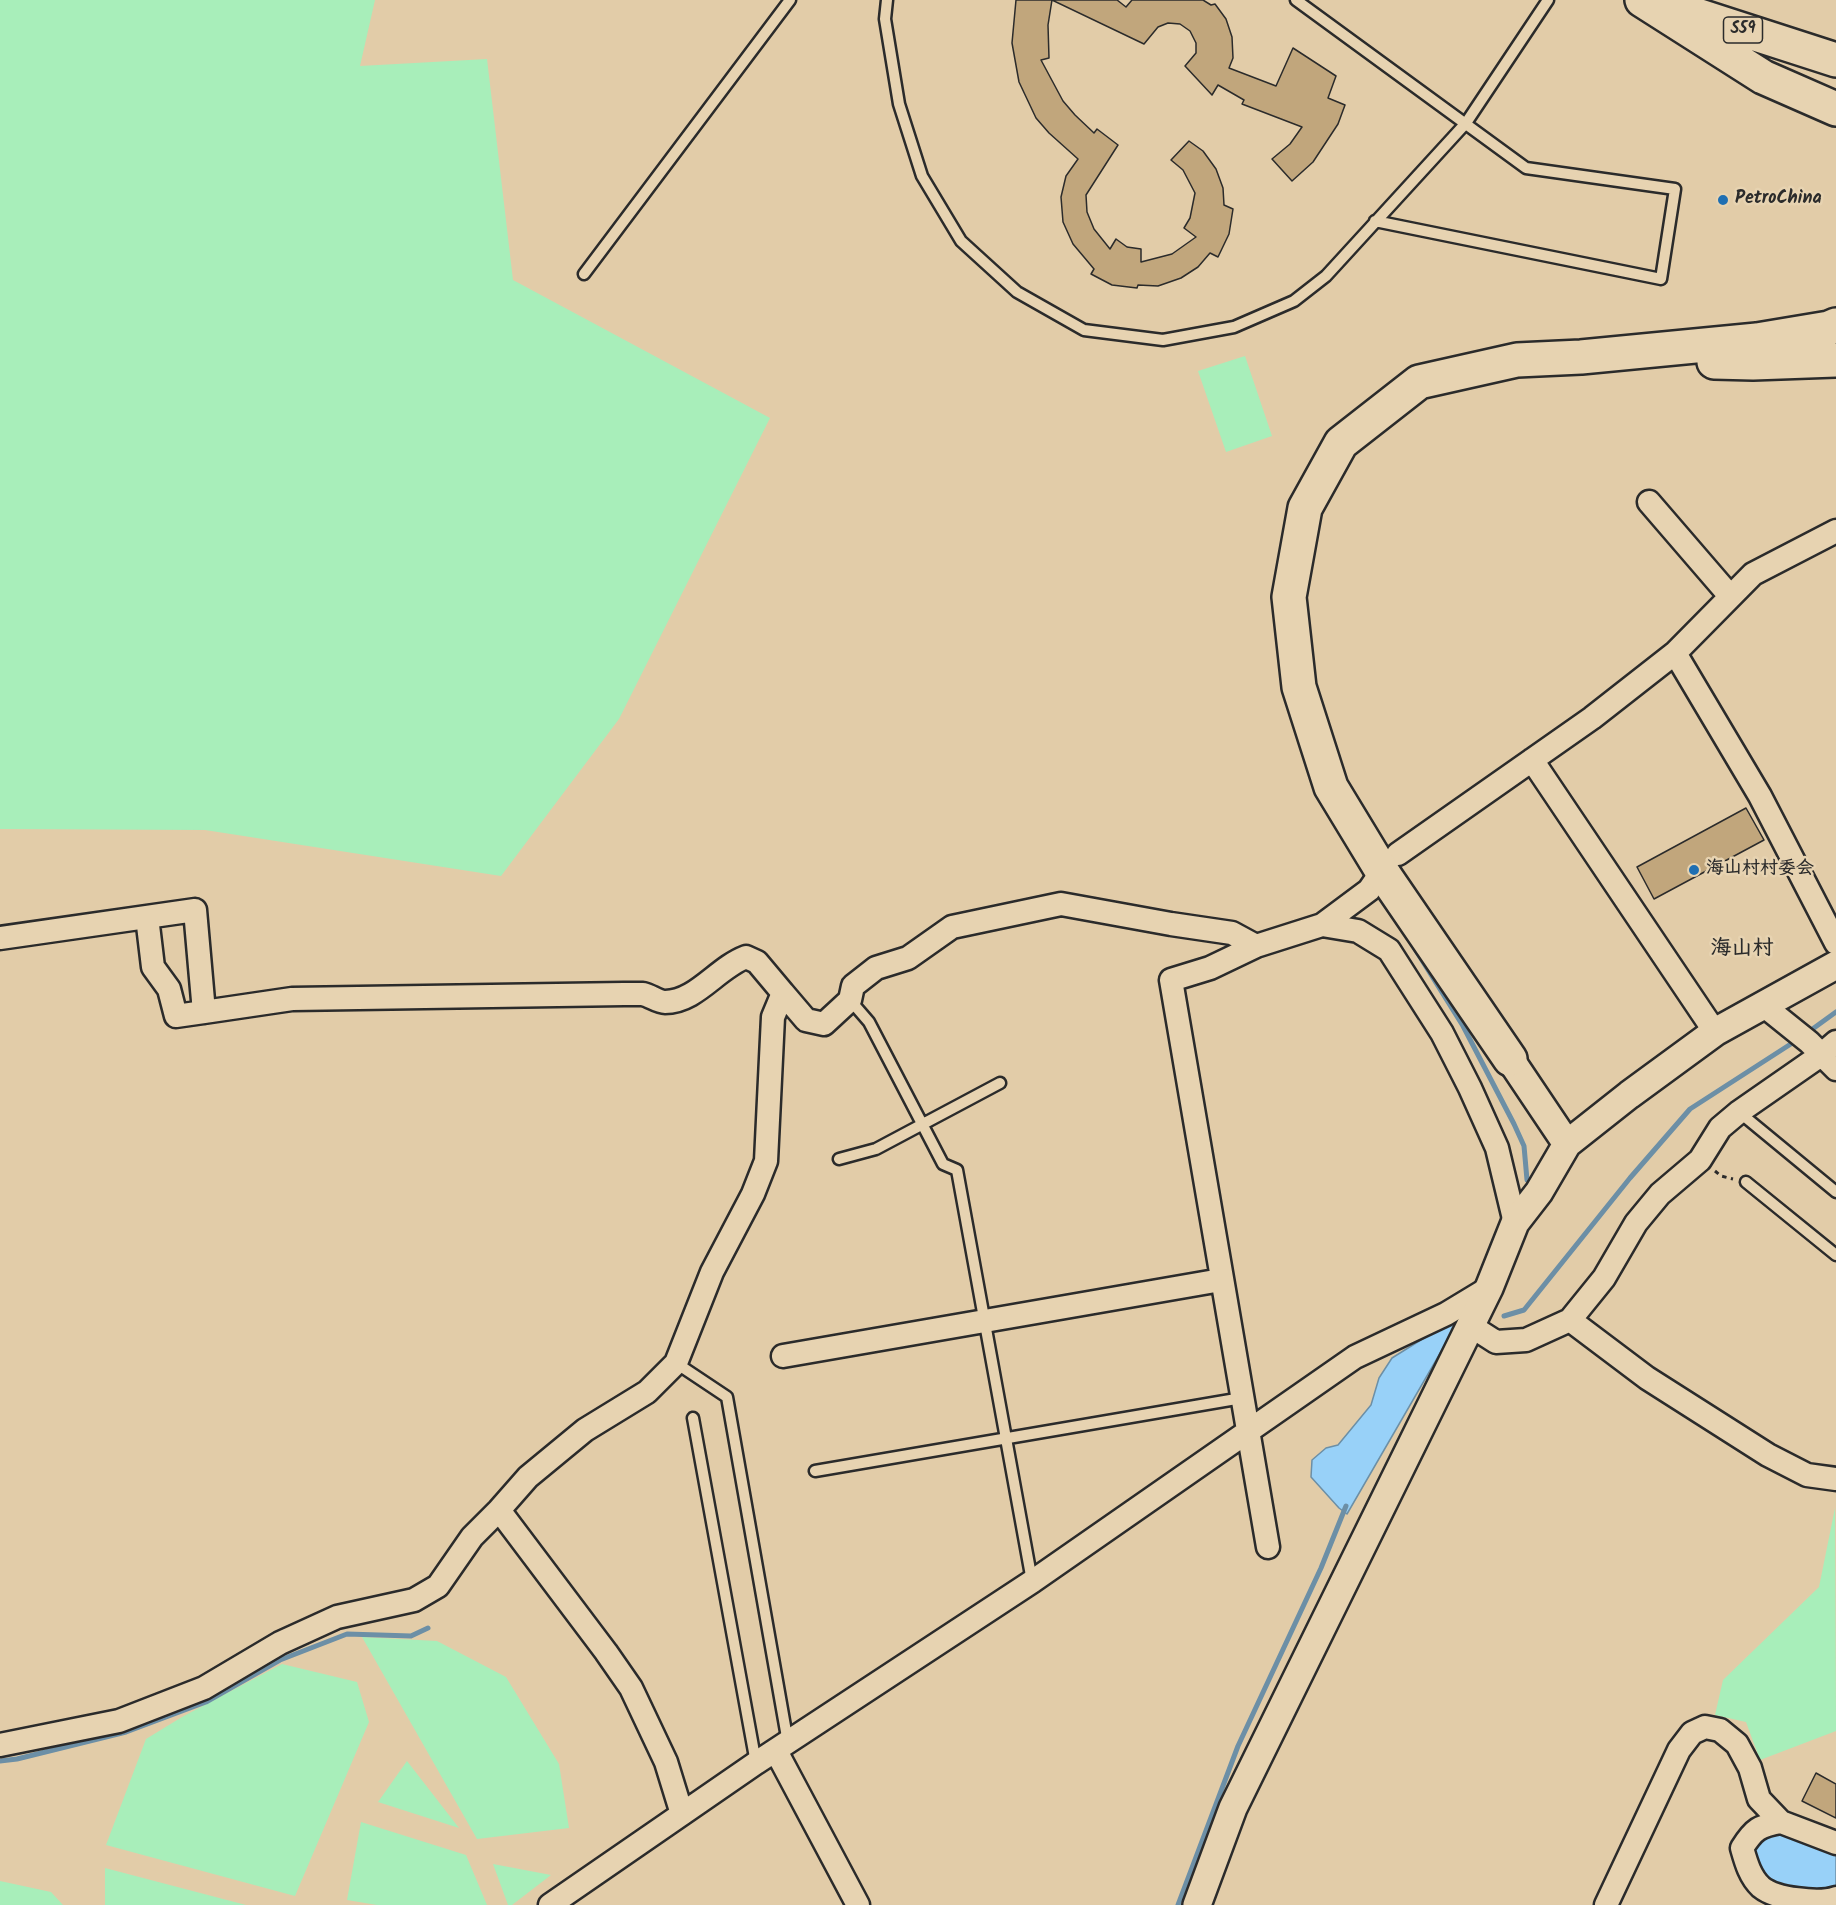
<!DOCTYPE html>
<meta charset="utf-8">
<style>
body{margin:0}
canvas{display:block;background:#e2cca8}
</style>
<canvas width="1836" height="1905"></canvas>
<script>
const ctx = document.querySelector('canvas').getContext('2d');
ctx.lineJoin = 'round';
function paint(path, color) {
  ctx.fillStyle = color;
  ctx.fill(path, 'evenodd');
}
function strokePath(path, color, width, dash) {
  ctx.strokeStyle = color;
  ctx.lineWidth = width;
  ctx.lineCap = dash ? 'butt' : 'round';
  ctx.setLineDash(dash || []);
  ctx.stroke(path);
}
function write(font, color, halo, rows, align = 'center') {
  ctx.font = font + ' Kalam,"LXGW WenKai TC",sans-serif';
  ctx.lineWidth = 5;
  ctx.setLineDash([]);
  ctx.textBaseline = 'middle';
  ctx.strokeStyle = halo;
  ctx.fillStyle = color;
  for (const [text, x, y, turn = 0] of rows) {
    ctx.save();
    ctx.translate(x, y);
    ctx.rotate((+turn || 0) * Math.PI / 180);
    ctx.textAlign = isNaN(turn) ? turn : align;
    if (halo) ctx.strokeText(text, 0, 0);
    ctx.fillText(text, 0, 0);
    ctx.restore();
  }
}
const green = new Path2D(`
 M 0,0 L 375,0 L 360,66 L 487,59 L 513,280 L 770,418 L 619,719 L 501,876 L 205,830 L 0,829 Z
 M 1245,356 L 1272,436 L 1226,452 L 1198,371 Z
 M 1835,1508 L 1836,1731 L 1760,1760 L 1746,1722 L 1715,1715 L 1723,1680 L 1819,1587 Z
 M 362,1637 L 437,1641 L 506,1677 L 559,1764 L 569,1828 L 477,1839 Z
 M 282,1664 L 357,1682 L 369,1722 L 295,1896 L 106,1845 L 146,1739 L 182,1717 Z
 M 407,1761 L 459,1828 L 378,1802 Z
 M 361,1822 L 466,1855 L 487,1905 L 377,1905 L 347,1900 Z
 M 493,1864 L 551,1875 L 512,1905 L 508,1905 Z
 M 105,1868 L 246,1905 L 105,1905 Z
 M 0,1881 L 51,1892 L 63,1905 L 0,1905 Z`);
const water = new Path2D(`
 M 1448,1323 L 1457,1324 L 1347,1514 L 1339,1508 L 1311,1477 L 1312,1460 L 1326,1448 L 1338,1445 L 1371,1405 L 1379,1378 L 1392,1358 Z
 M 1772,1830 L 1831,1850 L 1836,1855 L 1836,1892 C 1796,1893 1782,1897 1753,1867 L 1751,1841 Z`);
const stream = new Path2D(`
 M 1415,949 L 1463,1026 L 1514,1124 L 1524,1146 L 1527,1180
 M 1807,1033 L 1836,1012
 M 1504,1316 L 1524,1310 L 1630,1178 L 1690,1109 L 1797,1040
 M 0,1761 L 17,1759 L 126,1732 L 206,1702 L 280,1660 L 347,1634 L 411,1636 L 428,1628
 M 1178,1905 L 1238,1746 L 1321,1568 L 1346,1506`);
const building = new Path2D(`
 M 1016,0 L 1052,0 L 1048,25 L 1049,58 L 1041,60 L 1063,101 L 1075,115 L 1094,133 L 1097,129 L 1118,145 L 1086,195 L 1087,212 L 1094,229 L 1110,249 L 1116,239 L 1127,247 L 1141,249 L 1141,262 L 1172,254 L 1196,237 L 1184,228 L 1190,218 L 1195,193 L 1183,170 L 1171,160 L 1189,141 L 1203,151 L 1216,169 L 1223,188 L 1224,205 L 1233,209 L 1229,234 L 1218,257 L 1210,253 L 1198,267 L 1181,278 L 1158,286 L 1138,285 L 1137,288 L 1112,285 L 1091,274 L 1094,269 L 1073,244 L 1063,222 L 1061,197 L 1066,176 L 1078,159 L 1049,133 L 1036,118 L 1019,82 L 1012,43 Z
 M 1052,0 L 1117,0 L 1126,7 L 1132,0 L 1203,0 L 1211,5 L 1215,4 L 1226,19 L 1232,37 L 1233,58 L 1229,68 L 1276,86 L 1293,48 L 1336,76 L 1328,98 L 1345,105 L 1338,124 L 1313,162 L 1292,181 L 1272,159 L 1290,144 L 1302,127 L 1242,104 L 1244,100 L 1218,85 L 1212,95 L 1185,66 L 1196,53 L 1196,43 L 1190,31 L 1180,24 L 1168,23 L 1158,27 L 1144,44 Z
 M 1746,808 L 1764,840 L 1654,899 L 1637,867 Z
 M 1816,1773 L 1836,1784 L 1836,1818 L 1802,1801 Z`);
const path = new Path2D(`
 M 1715,1171 L 1721,1176 L 1733,1179`);
const service = new Path2D(`
 M 887,0 L 885,19 L 899,104 L 922,176 L 961,241 L 1017,292 L 1084,330 L 1163,340 L 1234,327 L 1294,301 L 1326,276 L 1466,123 L 1548,0
 M 1296,0 L 1526,168 L 1675,189 L 1661,279 L 1375,221
 M 584,274 L 790,0
 M 850,1000 L 869,1022 L 943,1164 L 957,1170 L 1032,1581
 M 1739,1112 L 1836,1192
 M 839,1159 L 876,1149 L 1000,1083
 M 1746,1182 L 1836,1255
 M 676,1363 L 727,1397 L 788,1743
 M 693,1418 L 756,1763
 M 815,1471 L 1242,1398`);
const minor = new Path2D(`
 M 1649,502 L 1730,596
 M 1675,653 L 1760,796 L 1836,943
 M 1532,760 L 1715,1032
 M 1398,854 L 1592,718 L 1675,653 L 1753,574 L 1836,531
 M 147,917 L 153,967 L 169,989 L 176,1016 L 204,1012
 M 1322,925 L 1369,890 L 1378,877
 M 0,938 L 195,910 L 204,1012 L 292,999 L 624,994 C 630,994 637,994 643,994 C 651,996 658,1002 665,1002 C 696,1002 717,968 746,957 L 757,962 L 783,993 L 773,1017 L 766,1161 L 753,1194 L 712,1272 L 676,1363 L 647,1392 L 585,1430 L 528,1477 L 499,1510 L 472,1537 L 438,1586 L 414,1600 L 337,1617 L 280,1643 L 204,1688 L 119,1721 L 0,1745
 M 783,993 L 806,1020 L 824,1024 L 850,1000 L 853,986 L 876,968 L 908,958 L 952,927 L 1061,904 L 1171,924 L 1232,933 L 1256,946
 M 1763,1005 L 1809,1042 L 1836,1069
 M 1836,1042 L 1821,1055 L 1739,1112 L 1720,1128 L 1700,1160 L 1660,1194 L 1636,1223 L 1604,1278 L 1570,1320 L 1647,1378 L 1768,1455 L 1807,1475 L 1836,1479
 M 1471,1326 L 1496,1342 L 1526,1340 L 1570,1320
 M 783,1356 L 1221,1280
 M 499,1510 L 606,1652 L 631,1688 L 666,1762 L 682,1814
 M 1268,1547 L 1171,980 L 1210,968 L 1256,946 L 1322,925 L 1358,931 L 1389,950 L 1442,1033 L 1470,1088 L 1497,1148 L 1515,1223
 M 776,1751 L 858,1905
 M 1781,1822 C 1759,1826 1754,1829 1742,1848 C 1746,1862 1750,1877 1761,1887 C 1775,1899 1819,1904 1836,1898
 M 550,1905 L 756,1763 L 1033,1581 L 1355,1357 L 1446,1314 L 1489,1288
 M 1606,1905 L 1679,1750 L 1692,1733 L 1705,1727 L 1720,1730 L 1737,1744 L 1750,1768 L 1759,1799 L 1781,1822 L 1836,1843`);
const tertiary = new Path2D(`
 M 1510,1059 L 1567,1144
 M 1197,1905 L 1233,1808 L 1489,1288 L 1515,1223 L 1539,1192 L 1567,1144 L 1629,1095 L 1715,1032 L 1836,965`);
const motorway = new Path2D(`
 M 1642,0 L 1763,77 L 1836,109
 M 1678,9 L 1836,60
 M 1714,362 L 1753,363 L 1836,360
 M 1510,1059 L 1385,876 L 1331,787 L 1299,687 L 1289,597 L 1305,508 L 1341,443 L 1419,382 L 1517,360 L 1581,357 L 1757,340 L 1829,328 L 1836,325`);
const markers = [
 [1723,200,6,"#1f6fb2"],
 [1694,870,6,"#1f6fb2"]
];
const shields = [
 [1743,30,39]
];
const shieldNames = [
 ["S59",1743,30]
];
const poiNames = [
 ["PetroChina",1735,200],
 ["海山村村委会",1706,870]
];
const quarterNames = [
 ["海山村",1742,950]
];
paint(green, '#a8eeba');
paint(water, '#98d1f8');
strokePath(water, '#6c8fa6', 1.5);
strokePath(stream, '#6c8fa6', 5);
paint(building, '#c1a67c');
strokePath(building, '#2b2b2b', 1.5);
strokePath(service, '#2b2b2b', 15);
strokePath(minor, '#2b2b2b', 27);
strokePath(tertiary, '#2b2b2b', 32);
strokePath(motorway, '#2b2b2b', 38);
strokePath(path, '#2b2b2b', 3, [4.5, 4.5]);
strokePath(service, '#e7d3b1', 10);
strokePath(minor, '#e7d3b1', 22);
strokePath(tertiary, '#e7d3b1', 27);
strokePath(motorway, '#e7d3b1', 33);
for (const [x, y, r, color] of markers) {
  const dot = new Path2D();
  dot.arc(x, y, r, 0, 2 * Math.PI);
  ctx.fillStyle = color;
  ctx.fill(dot);
  strokePath(dot, '#e7d3b1', 2);
}
for (const [x, y, w] of shields) {
  const box = new Path2D();
  box.roundRect(x - w / 2, y - 13, w, 26, 4.5);
  ctx.fillStyle = '#e7d3b1';
  ctx.fill(box);
  strokePath(box, '#2b2b2b', 1.5);
}
write('bold 16px', '#2b2b2b', null, shieldNames);
write('bold 18px', '#2b2b2b', '#e7d3b1', poiNames, 'left');
write('bold 21px', '#2b2b2b', '#e7d3b1', quarterNames);
</script>
